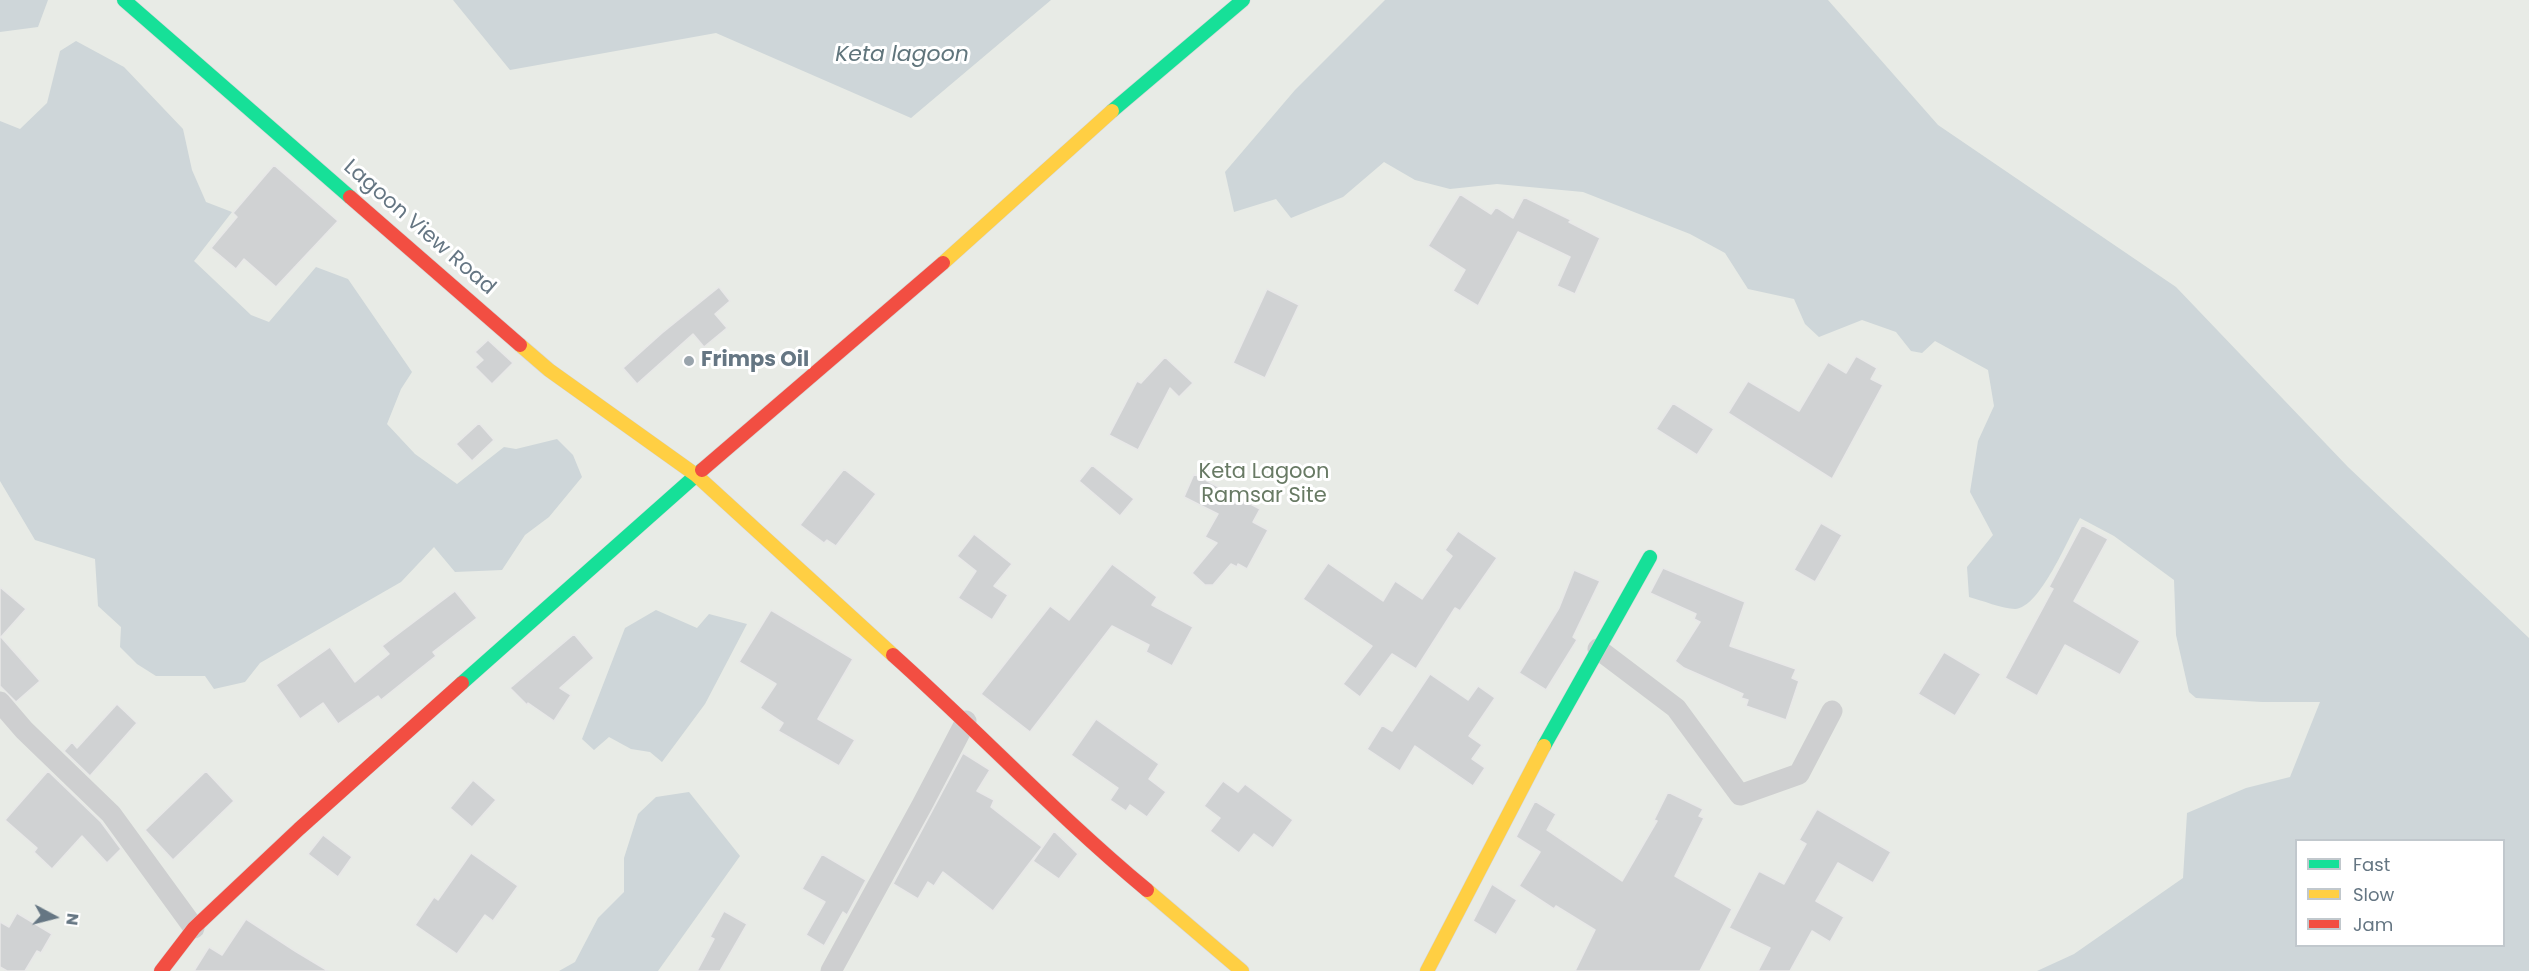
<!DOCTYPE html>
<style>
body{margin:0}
#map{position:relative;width:2529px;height:971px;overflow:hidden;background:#f9f9f9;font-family:Poppins,sans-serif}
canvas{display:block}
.legend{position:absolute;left:2295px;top:839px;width:210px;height:108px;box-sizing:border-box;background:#fff;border:2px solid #c1c8cd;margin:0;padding:8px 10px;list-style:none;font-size:18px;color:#657683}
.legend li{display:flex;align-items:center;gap:12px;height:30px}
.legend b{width:30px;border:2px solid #c1c8cd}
.north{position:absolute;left:24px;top:887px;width:60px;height:60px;-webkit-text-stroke:4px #fff;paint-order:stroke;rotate:97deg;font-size:16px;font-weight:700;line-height:24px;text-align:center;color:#657683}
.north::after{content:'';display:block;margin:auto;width:21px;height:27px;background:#657683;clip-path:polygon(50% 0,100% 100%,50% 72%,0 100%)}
</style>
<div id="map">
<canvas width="2529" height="971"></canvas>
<ul class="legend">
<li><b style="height:8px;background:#16e098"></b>Fast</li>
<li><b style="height:8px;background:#ffcf43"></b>Slow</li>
<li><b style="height:8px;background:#f24e42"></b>Jam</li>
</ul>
<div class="north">N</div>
</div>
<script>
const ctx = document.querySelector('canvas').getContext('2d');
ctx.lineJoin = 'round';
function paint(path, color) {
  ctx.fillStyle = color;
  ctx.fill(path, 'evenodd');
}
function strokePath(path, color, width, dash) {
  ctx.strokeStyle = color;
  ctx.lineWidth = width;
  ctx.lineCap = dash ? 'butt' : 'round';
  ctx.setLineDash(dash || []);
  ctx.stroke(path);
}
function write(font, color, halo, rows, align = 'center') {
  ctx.font = font + ' Poppins,sans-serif';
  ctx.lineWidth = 6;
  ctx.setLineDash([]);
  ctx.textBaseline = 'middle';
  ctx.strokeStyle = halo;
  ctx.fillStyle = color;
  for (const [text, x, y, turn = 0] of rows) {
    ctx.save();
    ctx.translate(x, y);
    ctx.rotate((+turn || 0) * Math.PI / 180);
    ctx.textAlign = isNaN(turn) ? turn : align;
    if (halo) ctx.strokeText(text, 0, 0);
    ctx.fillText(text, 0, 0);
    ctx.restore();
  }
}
const green = new Path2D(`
 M 0,0 L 2529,0 L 2529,971 L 0,971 ZM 2296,840 L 2504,840 L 2504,946 L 2296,946 Z`);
const water = new Path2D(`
 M 0,0 L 48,0 L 38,27 L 0,32 Z
 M 453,0 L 1051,0 L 911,118 L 716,33 L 510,70 Z
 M 1385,0 L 1828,0 L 1938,125 L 2176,287 L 2348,467 L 2529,638 L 2529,971 L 2037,971 L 2074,954 L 2183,878 L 2187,813 L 2246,788 L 2290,777 L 2320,702 L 2262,702 L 2196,698 L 2189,692 L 2176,635 L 2174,580 L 2114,536 L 2080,518 C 2068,538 2040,608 2015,609 C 2003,609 1981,600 1969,597 L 1967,567 L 1993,535 L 1970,492 L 1978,441 L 1994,406 L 1988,370 L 1935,341 L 1922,353 L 1911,351 L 1896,332 L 1862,320 L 1819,337 L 1805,324 L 1794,299 L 1748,289 L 1725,253 L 1690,234 L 1583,192 L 1497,184 L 1450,189 L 1415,180 L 1384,162 L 1343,197 L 1291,218 L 1276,199 L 1234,212 L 1225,172 L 1295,90 ZM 2296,840 L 2504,840 L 2504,946 L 2296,946 Z
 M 76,41 L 124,67 L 183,129 L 192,170 L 206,202 L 232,212 L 194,261 L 251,315 L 269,322 L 316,267 L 348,279 L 412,372 L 401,389 L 387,424 L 415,454 L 457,484 L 504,447 L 516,449 L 557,439 L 573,455 L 582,477 L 549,517 L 525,535 L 502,570 L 455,572 L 434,547 L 401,582 L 260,663 L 245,682 L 214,689 L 205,676 L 156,676 L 137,664 L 120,647 L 121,627 L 98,606 L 95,559 L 35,540 L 0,481 L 0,121 L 20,129 L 47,103 L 60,51 Z
 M 656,610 L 697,628 L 709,614 L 747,624 L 705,704 L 662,762 L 650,752 L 631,749 L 609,737 L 594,750 L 582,739 L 625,628 Z
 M 689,792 L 740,856 L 658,971 L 559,971 L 575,962 L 598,918 L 624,892 L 624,858 L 638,814 L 656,797 Z`);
const building = new Path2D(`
 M 274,165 L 338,221 L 276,287 L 244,259 L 236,269 L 211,248 L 237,217 L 233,213 Z
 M 1460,194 L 1491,214 L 1496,207 L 1513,218 L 1524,197 L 1571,220 L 1569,222 L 1600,238 L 1575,294 L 1557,286 L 1570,257 L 1518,232 L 1478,306 L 1453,291 L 1465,270 L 1428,246 Z
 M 719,287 L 730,301 L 715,314 L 727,328 L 704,347 L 693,334 L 637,384 L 623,368 L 662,333 Z
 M 1267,289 L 1299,305 L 1265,378 L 1233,363 Z
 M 488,340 L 513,363 L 492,384 L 475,367 L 483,360 L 475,352 Z
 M 1856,356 L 1877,368 L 1871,379 L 1883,385 L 1832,479 L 1728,413 L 1748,381 L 1799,411 L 1828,362 L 1846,373 Z
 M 1165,357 L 1193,383 L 1179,397 L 1170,388 L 1138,450 L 1109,435 L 1137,381 L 1141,383 Z
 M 1673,403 L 1714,429 L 1697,455 L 1656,429 Z
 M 479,423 L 494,440 L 472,461 L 456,444 Z
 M 1092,465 L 1134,499 L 1120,516 L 1079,481 Z
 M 844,469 L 876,494 L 836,546 L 827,540 L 824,543 L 800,525 Z
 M 1194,474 L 1260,509 L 1253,522 L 1268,530 L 1247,569 L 1238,564 L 1237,567 L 1231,564 L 1213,585 L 1205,585 L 1192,573 L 1217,543 L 1205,537 L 1218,514 L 1184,497 Z
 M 1821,523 L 1842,535 L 1815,582 L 1794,570 Z
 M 2082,525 L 2108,539 L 2074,601 L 2140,641 L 2120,675 L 2065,645 L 2037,696 L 2005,678 L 2053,589 L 2049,587 Z
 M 1458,531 L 1497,558 L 1460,611 L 1455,608 L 1416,669 L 1392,654 L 1360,697 L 1343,684 L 1372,646 L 1303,599 L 1328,563 L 1383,601 L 1395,581 L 1422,599 L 1452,556 L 1445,550 Z
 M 974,534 L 1012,564 L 994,586 L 1008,595 L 992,620 L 958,598 L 976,571 L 957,556 Z
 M 1112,564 L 1157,597 L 1152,605 L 1193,627 L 1172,666 L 1146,652 L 1149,645 L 1112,626 L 1030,732 L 981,694 L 1050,606 L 1069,620 Z
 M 1663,568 L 1745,602 L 1730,646 L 1796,669 L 1792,678 L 1799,681 L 1786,720 L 1746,706 L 1748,700 L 1741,698 L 1743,694 L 1684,668 L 1675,661 L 1700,622 L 1694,619 L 1696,614 L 1650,593 Z
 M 1574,570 L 1600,581 L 1573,637 L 1577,640 L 1546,690 L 1519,673 L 1559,608 Z
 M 0,587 L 26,609 L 1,637 L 40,681 L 16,702 L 0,686 Z
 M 455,591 L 477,618 L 433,652 L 436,656 L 381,700 L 378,696 L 338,724 L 323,703 L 300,719 L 276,685 L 330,647 L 355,682 L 389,654 L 382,646 Z
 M 771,610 L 853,659 L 818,719 L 855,740 L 839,766 L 778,731 L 783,723 L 760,708 L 776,684 L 739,662 Z
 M 574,634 L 594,658 L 560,688 L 571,695 L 554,721 L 528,703 L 527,705 L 510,688 Z
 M 1944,652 L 1981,674 L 1955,716 L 1918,694 Z
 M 1430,674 L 1468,700 L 1478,686 L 1495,698 L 1469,736 L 1482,745 L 1472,759 L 1485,768 L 1473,786 L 1415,746 L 1400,771 L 1367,749 L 1382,725 L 1392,731 Z
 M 117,704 L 137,723 L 90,776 L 64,751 L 72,742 L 77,748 Z
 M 1096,719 L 1159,764 L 1149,779 L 1166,792 L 1147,817 L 1130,805 L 1126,811 L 1110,800 L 1118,788 L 1071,755 Z
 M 963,753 L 990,770 L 977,791 L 994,800 L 991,807 L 1042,847 L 993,911 L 943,872 L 934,886 L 928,882 L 918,899 L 893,884 Z
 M 48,771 L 101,822 L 121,849 L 107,863 L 82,836 L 52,869 L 34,852 L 37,848 L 5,820 Z
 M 206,771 L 234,801 L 173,860 L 145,830 Z
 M 473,780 L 496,800 L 472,827 L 450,808 Z
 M 1223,781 L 1238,792 L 1245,784 L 1293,820 L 1273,848 L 1254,834 L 1239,853 L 1210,831 L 1220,818 L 1204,806 Z
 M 1668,792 L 1703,809 L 1699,816 L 1704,818 L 1675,876 L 1732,909 L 1700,971 L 1575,971 L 1595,930 L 1556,906 L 1554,909 L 1519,886 L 1540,852 L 1516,837 L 1535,801 L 1556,814 L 1547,830 L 1622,881 L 1657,821 L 1654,820 Z
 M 1817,809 L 1891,852 L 1873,883 L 1838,863 L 1816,901 L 1844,917 L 1830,942 L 1812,931 L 1790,971 L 1758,971 L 1770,948 L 1729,928 L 1759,871 L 1784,884 L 1806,844 L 1799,840 Z
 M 1054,831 L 1078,854 L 1059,879 L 1033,861 Z
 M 323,835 L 352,857 L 338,877 L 308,854 Z
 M 471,853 L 518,886 L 493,921 L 485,915 L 457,954 L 415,925 L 434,897 L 438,900 Z
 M 822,854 L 866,880 L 847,915 L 843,912 L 824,946 L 806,935 L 825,902 L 802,889 Z
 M 1492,884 L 1517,900 L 1496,935 L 1473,921 Z
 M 724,911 L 747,924 L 720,971 L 697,971 L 714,939 L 710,937 Z
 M 17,913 L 52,934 L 41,953 L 37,951 L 25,971 L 7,971 L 0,967 L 0,922 L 9,927 Z
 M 246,919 L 295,951 L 328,971 L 194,971 L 209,947 L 222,955 Z`);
const street = new Path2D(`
 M 1598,649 L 1676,708 L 1740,795 L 1799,774 L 1832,711
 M 0,702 L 24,730 L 111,814 L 194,928
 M 831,971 L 922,805 L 966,721`);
const fast = new Path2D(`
 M 124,0 L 350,197
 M 1112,111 L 1243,0
 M 462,683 L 702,470
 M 1544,746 L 1650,557`);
const slow = new Path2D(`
 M 943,263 L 1112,111
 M 520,345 L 549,370 L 696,475 L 893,655
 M 1147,890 L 1242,971
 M 1427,971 L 1544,746`);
const jam = new Path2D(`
 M 350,197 L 520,345
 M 702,470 L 943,263
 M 893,655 C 979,732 1058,816 1147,890
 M 161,971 L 194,928 L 299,829 L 462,683`);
const markers = [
 [689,361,6,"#99a4ac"]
];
const streetNames = [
 ["Lagoon View Road",419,228,41]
];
const poiNames = [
 ["Frimps Oil",701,361]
];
const parkNames = [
 ["Keta Lagoon",1264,473],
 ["Ramsar Site",1264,497]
];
const waterNames = [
 ["Keta lagoon",902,55]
];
paint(green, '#e8ebe6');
paint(water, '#ced6d9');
paint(building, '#d0d2d3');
strokePath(building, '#e8e8e8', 1.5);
strokePath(fast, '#d5d6d7', 15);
strokePath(slow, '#d5d6d7', 15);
strokePath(jam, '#d5d6d7', 15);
strokePath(street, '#cecfd0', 21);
strokePath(fast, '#16e098', 14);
strokePath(slow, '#ffcf43', 14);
strokePath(jam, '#f24e42', 14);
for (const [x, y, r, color] of markers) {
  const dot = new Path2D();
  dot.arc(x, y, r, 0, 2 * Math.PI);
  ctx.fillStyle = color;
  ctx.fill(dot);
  strokePath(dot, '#fff', 2);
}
write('21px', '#657683', '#fff', streetNames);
write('bold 21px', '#657683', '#fff', poiNames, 'left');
write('21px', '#687a64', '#fff', parkNames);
write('italic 22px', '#60757c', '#fff', waterNames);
</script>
